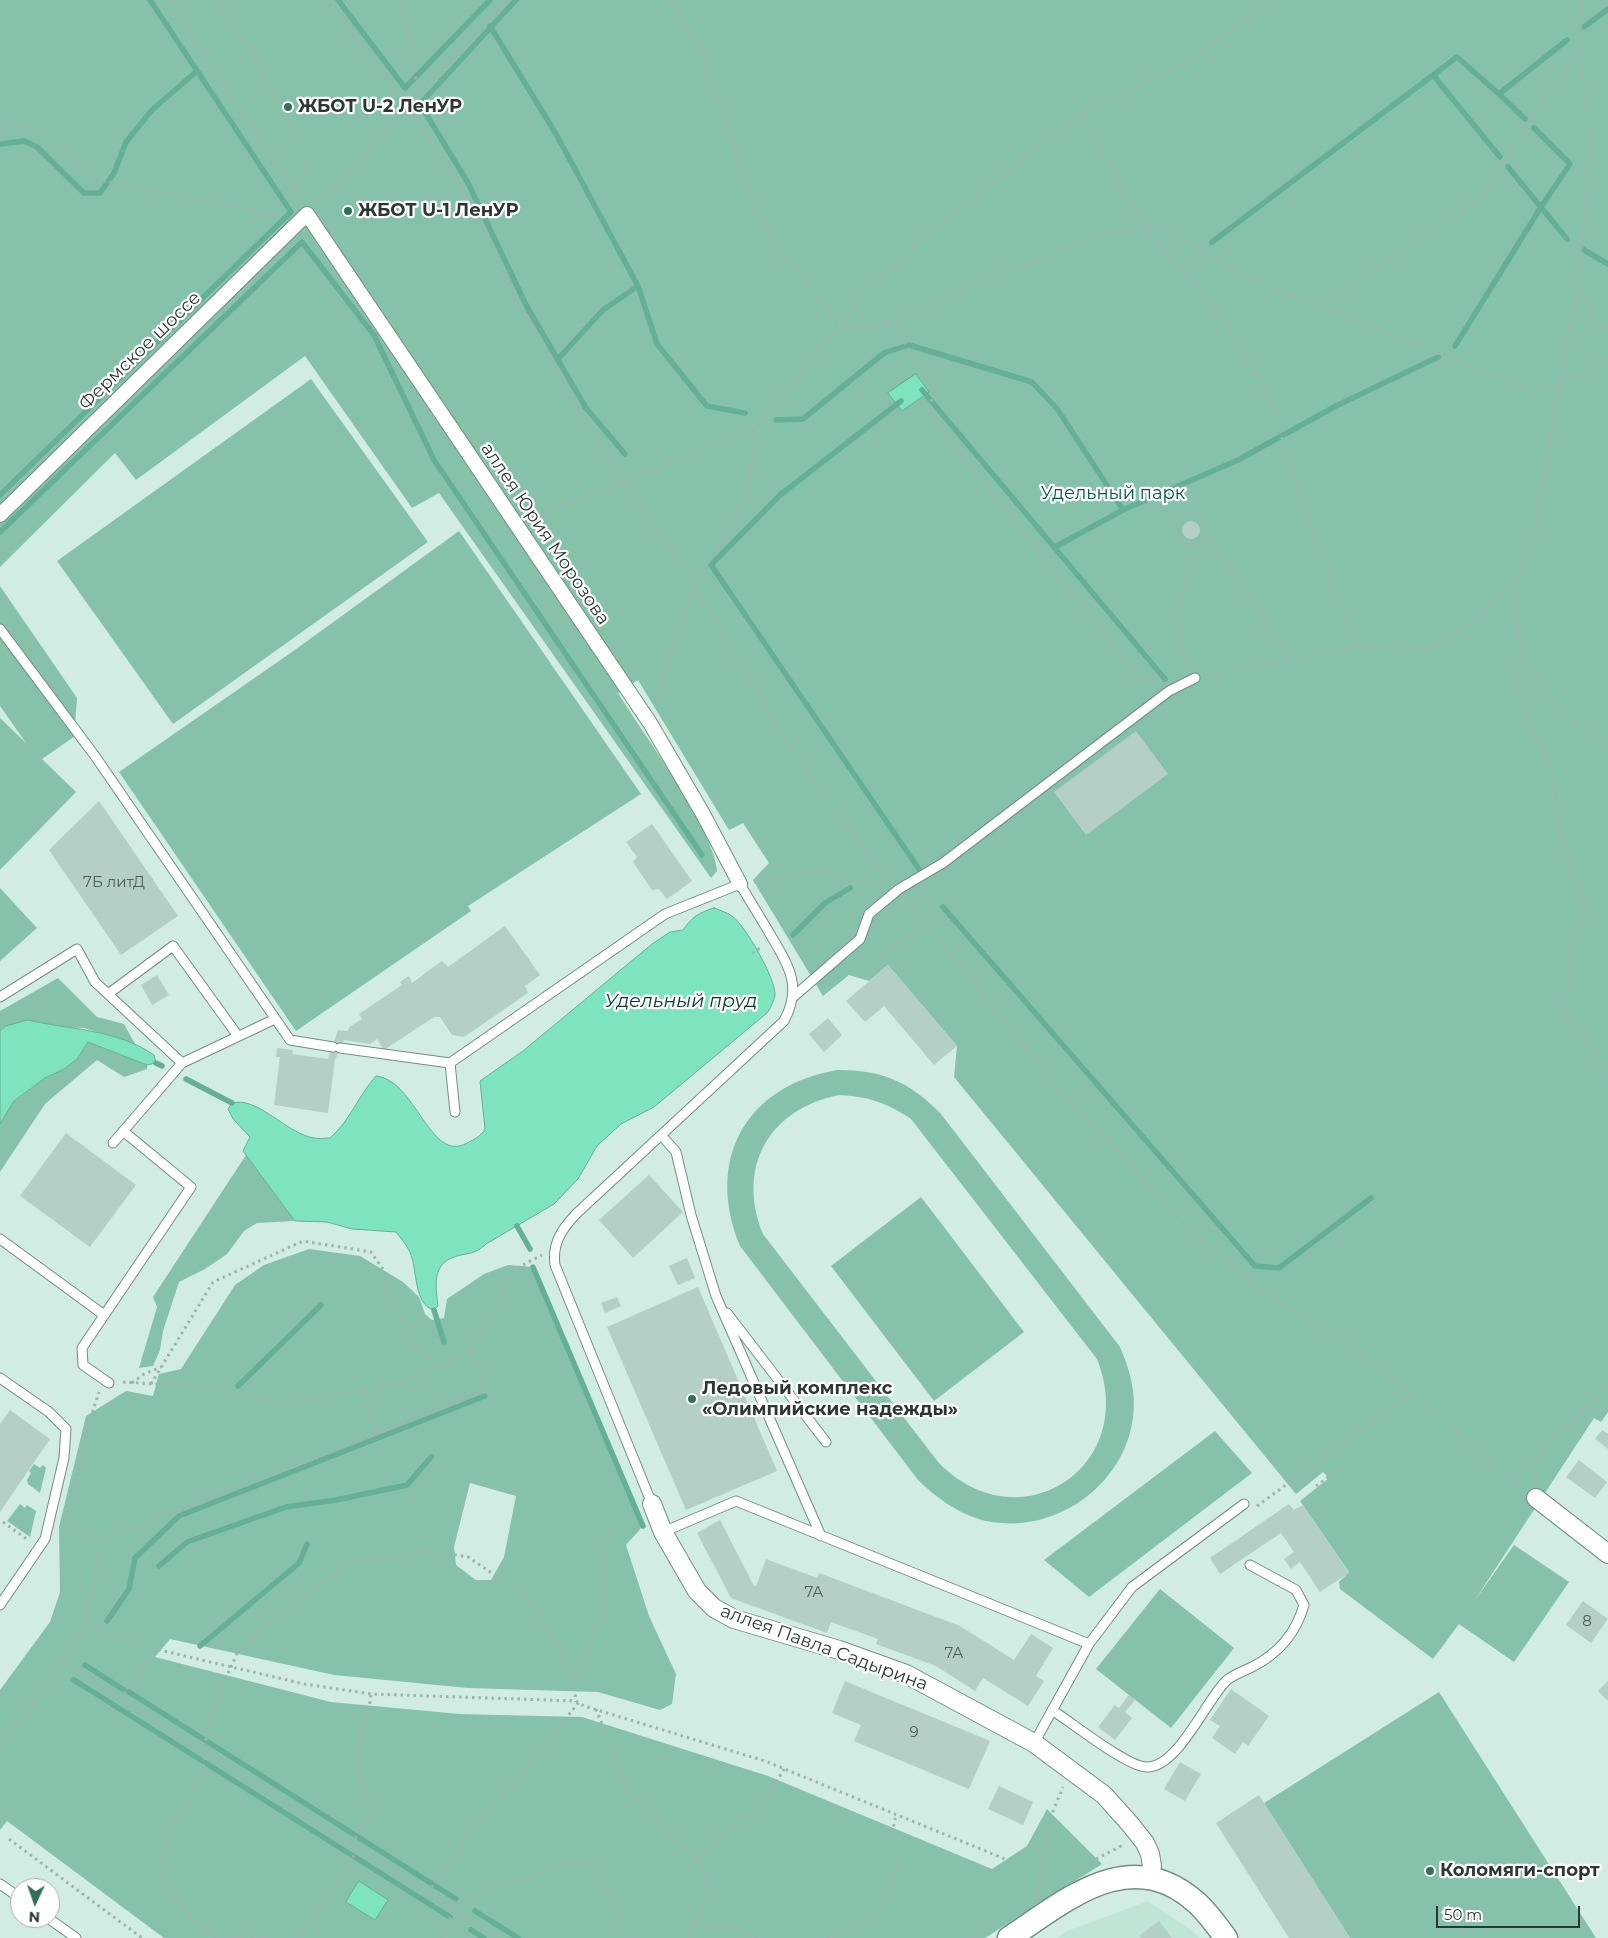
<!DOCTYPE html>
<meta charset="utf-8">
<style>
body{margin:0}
#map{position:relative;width:1608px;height:1938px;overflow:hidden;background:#d1ede1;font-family:Montserrat,sans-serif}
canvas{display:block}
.north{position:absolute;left:10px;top:1878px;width:50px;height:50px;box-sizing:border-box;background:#fff;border:1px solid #abafad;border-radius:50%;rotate:183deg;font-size:14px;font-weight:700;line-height:20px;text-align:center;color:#2c3733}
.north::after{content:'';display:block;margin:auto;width:18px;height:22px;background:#326e59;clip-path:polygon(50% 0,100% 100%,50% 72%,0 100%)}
.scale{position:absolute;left:1436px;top:1906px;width:144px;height:22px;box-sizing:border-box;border:2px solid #2c3733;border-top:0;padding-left:6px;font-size:15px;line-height:18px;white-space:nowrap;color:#2c3733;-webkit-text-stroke:4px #fff;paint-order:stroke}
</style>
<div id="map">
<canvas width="1608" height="1938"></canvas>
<div class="north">N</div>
<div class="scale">50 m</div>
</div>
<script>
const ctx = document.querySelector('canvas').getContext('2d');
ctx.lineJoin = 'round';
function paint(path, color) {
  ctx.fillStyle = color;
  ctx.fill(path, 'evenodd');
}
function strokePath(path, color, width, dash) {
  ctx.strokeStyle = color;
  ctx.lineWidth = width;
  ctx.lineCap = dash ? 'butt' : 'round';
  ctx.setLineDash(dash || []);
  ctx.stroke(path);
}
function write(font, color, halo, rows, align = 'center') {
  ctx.font = font + ' Montserrat,sans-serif';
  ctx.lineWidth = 4.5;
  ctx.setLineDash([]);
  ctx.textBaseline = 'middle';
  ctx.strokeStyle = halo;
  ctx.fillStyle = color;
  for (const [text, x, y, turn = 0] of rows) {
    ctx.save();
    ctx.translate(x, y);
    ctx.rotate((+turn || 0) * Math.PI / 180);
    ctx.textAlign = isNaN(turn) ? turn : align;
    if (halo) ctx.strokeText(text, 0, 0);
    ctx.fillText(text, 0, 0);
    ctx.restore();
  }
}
const built = new Path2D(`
 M 1148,1901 L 1194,1932 L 1199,1938 L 1057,1938 L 1067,1931 Z`);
const green = new Path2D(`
 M 0,0 L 1608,0 L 1608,1412 L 1601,1422 L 1594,1418 L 1473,1603 L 1514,1545 L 1569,1582 L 1514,1662 L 1459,1624 L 1433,1659 L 1340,1589 L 1339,1582 L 1349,1572 L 1300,1501 L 1329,1478 L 1323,1472 L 1296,1494 L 954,1077 L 957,1046 L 888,965 L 869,981 L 849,975 L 823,996 L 753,880 L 769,863 L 743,823 L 729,830 L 638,680 L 618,693 C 642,732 715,831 717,871 L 711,878 L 439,493 L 412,508 L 305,356 L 136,480 L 115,453 L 0,567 Z
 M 311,379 L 428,542 L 173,724 L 57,561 Z
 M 459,531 L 641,794 L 468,906 L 471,911 L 296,1031 L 119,772 L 292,652 Z
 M 0,586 L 77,698 L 74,737 L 42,759 L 76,792 L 0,870 L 0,718 L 26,743 L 0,706 Z
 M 0,888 L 37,928 L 0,961 Z
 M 58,978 L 97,1017 L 124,1024 L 135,1044 L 84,1028 L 6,1026 L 0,1031 L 0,1011 Z
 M 88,1042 L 147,1065 L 147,1069 L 124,1077 L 97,1060 L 45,1104 L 0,1172 L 0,1124 L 7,1110 L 14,1101 L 45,1078 L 64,1069 L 77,1059 Z
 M 837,1070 C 882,1070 909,1081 941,1114 L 1120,1347 C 1126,1361 1131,1375 1133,1391 C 1142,1466 1073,1529 1001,1523 C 968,1521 941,1502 918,1480 L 740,1246 C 705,1160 745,1086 837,1070 ZM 839,1095 C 867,1096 888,1103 911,1119 L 1097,1359 C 1140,1467 1019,1546 938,1462 L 763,1234 C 736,1167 769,1109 839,1095 Z
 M 246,1155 L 295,1221 L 257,1223 L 244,1231 L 227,1254 L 205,1269 L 179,1282 L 163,1331 L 160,1350 L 153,1366 L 139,1368 L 157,1307 L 153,1297 Z
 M 921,1197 L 1024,1332 L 934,1401 L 831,1266 Z
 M 309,1249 L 360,1256 L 403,1282 L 419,1297 L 425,1314 L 432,1320 L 444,1318 L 447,1299 L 484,1274 L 508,1265 L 533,1267 L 643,1526 L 626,1545 L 649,1616 L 676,1674 L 672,1704 L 660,1710 L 598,1692 L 468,1688 L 334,1675 L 170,1639 L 155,1657 L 331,1702 L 459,1714 L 582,1717 L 768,1776 L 992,1869 L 1027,1846 L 1047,1809 L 1102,1864 L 985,1938 L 164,1938 L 7,1821 L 0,1830 L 0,1690 L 50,1622 L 60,1592 L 59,1527 L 86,1416 L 126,1391 L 153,1396 L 159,1374 L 181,1369 L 235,1285 L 264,1265 ZM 470,1483 L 516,1496 L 504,1557 L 491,1580 L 476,1580 L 456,1565 L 454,1547 Z
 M 1215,1431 L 1252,1473 L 1089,1597 L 1044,1560 Z
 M 34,1464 L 40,1468 L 43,1465 L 46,1468 L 40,1493 L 28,1484 L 27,1480 L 31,1473 L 29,1471 Z
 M 20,1504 L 25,1508 L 27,1505 L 36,1511 L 30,1537 L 7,1521 Z
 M 1160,1589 L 1234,1648 L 1171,1728 L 1096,1669 Z
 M 1439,1692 L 1596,1938 L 1350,1938 L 1264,1803 Z`);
const water = new Path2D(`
 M 916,374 L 929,392 L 902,411 L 888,393 Z
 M 714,908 C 719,910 726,912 732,916 C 745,925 776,979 775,995 C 774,1001 771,1007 767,1013 L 654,1107 L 621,1124 L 597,1146 L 578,1179 L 554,1204 L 486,1244 C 478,1252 472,1253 461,1255 C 432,1261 435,1282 438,1306 L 434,1310 C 414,1305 417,1270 411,1255 C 408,1246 401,1239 396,1232 L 352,1229 L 327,1222 L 295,1221 L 243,1151 L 250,1137 L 233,1119 L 228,1109 L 232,1103 C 258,1096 287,1134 314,1138 C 319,1139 325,1138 330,1138 C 350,1121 358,1096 376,1076 C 416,1080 430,1164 467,1143 C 475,1139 481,1136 485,1129 L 480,1081 L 523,1051 L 652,944 L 670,932 L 683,930 C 692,917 698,913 714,908 Z
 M 28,1020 C 71,1030 116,1029 154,1055 L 156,1063 L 147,1065 L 88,1042 L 77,1059 L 64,1069 L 45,1078 L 14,1101 L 0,1124 L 0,1031 L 6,1026 Z
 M 359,1881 L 388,1900 L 375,1920 L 346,1902 Z`);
const stream = new Path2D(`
 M 338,0 L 405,88 L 490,0
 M 516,0 L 420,104 L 468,183 L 527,307 L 586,408 L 625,454
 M 490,26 L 556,134 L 638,286 L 657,344 L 707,406 L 745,413
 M 1584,27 L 1608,9
 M 1433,75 L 1500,157
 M 1499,94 L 1525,119
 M 0,144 L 24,141 L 37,147 L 84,193 L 100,193 L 114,173 L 126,142 L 152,110 L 197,71
 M 1508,167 L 1567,239
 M 1212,242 L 1457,57 L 1499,94 L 1567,40
 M 1584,250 L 1608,264
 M 1455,346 L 1541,207 L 1570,164 L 1534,128
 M 558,359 L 603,310 L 638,286
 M 922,390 L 1165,679
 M 901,401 L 780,495 L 711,565 L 921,872
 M 776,420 L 803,419 L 884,353 L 909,345 L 1032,382 L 1058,410 L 1123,510
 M 0,495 L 291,212 L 150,0
 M 0,532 L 302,242 L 374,335 L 434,460 L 702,855
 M 1055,547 L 1123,510 L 1238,460 L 1336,406 L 1438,357
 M 943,907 L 1255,1266 L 1279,1268 L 1371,1198
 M 793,935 L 825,903 L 850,888
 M 156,1063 L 162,1066
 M 186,1079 L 232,1103
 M 517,1226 L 530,1249
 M 533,1267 L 643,1526
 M 434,1310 L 444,1342
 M 238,1386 L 321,1305
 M 159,1566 L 187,1542 L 286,1507 L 336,1500 L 407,1485 L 431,1457
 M 107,1621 L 129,1589 L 135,1558 L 179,1516 L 485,1396
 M 200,1646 L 299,1563 L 307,1544
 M 85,1665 L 124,1690
 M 74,1680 L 450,1917
 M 129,1692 L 456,1899
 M 475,1911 L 518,1938
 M 471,1930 L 484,1938`);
const building = new Path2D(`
 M1182 530a9 9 0 1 1 18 0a9 9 0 1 1-18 0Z
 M 1136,731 L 1168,774 L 1086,835 L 1054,792 Z
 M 99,801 L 178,916 L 121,955 L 49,850 Z
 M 652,824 L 692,881 L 667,899 L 659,889 L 652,890 L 633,862 L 637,857 L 626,842 Z
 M 505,926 L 540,975 L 525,986 L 528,993 L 464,1037 L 452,1035 L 440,1017 L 434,1017 L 384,1050 L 377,1039 L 370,1044 L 344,1040 L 335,1060 L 328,1113 L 274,1105 L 280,1057 L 276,1057 L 277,1048 L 293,1050 L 292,1054 L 328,1059 L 338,1030 L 348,1031 L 349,1027 L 362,1019 L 359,1014 L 402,985 L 400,982 L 409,976 L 412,983 L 442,961 L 448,967 Z
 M 888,965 L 957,1046 L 934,1065 L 884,1006 L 865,1022 L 846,1001 Z
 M 157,975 L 169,995 L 152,1005 L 141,985 Z
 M 828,1018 L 842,1035 L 824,1052 L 809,1034 Z
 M 66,1133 L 136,1185 L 90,1247 L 20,1196 Z
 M 649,1175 L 683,1212 L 633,1258 L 599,1220 Z
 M 687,1258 L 695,1278 L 678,1285 L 669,1266 Z
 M 698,1287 L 777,1471 L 686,1510 L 607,1327 Z
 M 617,1297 L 621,1306 L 605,1313 L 601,1303 Z
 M 10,1410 L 50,1439 L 0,1512 L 0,1424 Z
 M 1602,1430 L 1608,1434 L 1608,1449 L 1595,1439 Z
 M 1579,1460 L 1607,1482 L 1595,1498 L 1566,1477 Z
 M 1289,1504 L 1294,1510 L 1303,1505 L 1349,1573 L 1320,1592 L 1300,1562 L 1291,1569 L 1284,1559 L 1294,1552 L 1281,1533 L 1220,1574 L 1210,1558 Z
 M 720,1520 L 754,1586 L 756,1586 L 766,1559 L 817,1578 L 819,1573 L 960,1626 L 1014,1660 L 1031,1634 L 1053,1648 L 1036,1676 L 1044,1681 L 1028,1706 L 983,1678 L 975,1691 L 936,1666 L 876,1644 L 878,1639 L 831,1622 L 827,1633 L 731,1598 L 697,1533 Z
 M 1583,1601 L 1608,1619 L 1591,1643 L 1566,1625 Z
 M 845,1681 L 990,1741 L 969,1789 L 854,1741 L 861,1725 L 832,1713 Z
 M 1608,1681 L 1608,1701 L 1598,1691 Z
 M 1231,1689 L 1269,1716 L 1248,1746 L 1243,1742 L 1235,1754 L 1212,1738 L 1220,1726 L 1210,1720 Z
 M 1129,1695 L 1135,1700 L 1125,1712 L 1132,1718 L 1115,1740 L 1098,1727 L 1115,1705 L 1119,1708 Z
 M 1180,1762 L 1201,1774 L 1185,1801 L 1164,1789 Z
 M 999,1786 L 1033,1802 L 1023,1825 L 988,1809 Z
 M 1259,1795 L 1264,1803 L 1350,1938 L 1289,1938 L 1216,1823 Z
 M 1159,1921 L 1172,1938 L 1141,1938 L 1139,1936 Z`);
const path = new Path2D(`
 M 168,0 L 299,201
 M 219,0 C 245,56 298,110 307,173 L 293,192
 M 325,0 L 406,105 L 461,187 L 523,311 L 581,414 L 693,585 L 753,687 L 824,799 L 890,879
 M 403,0 L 418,92
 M 671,0 L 703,56 L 755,206 L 782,254 L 840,325 L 896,261 L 994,180 L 1081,114 L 1188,62 L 1268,0
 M 1081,114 L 1142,227 L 1196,284 L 1257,376 L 1275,416 L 1306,516 L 1336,600 L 1357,647
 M 0,129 L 15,125 L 40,129 L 75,163 L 97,180 L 253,210 L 280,219
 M 318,202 L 506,0
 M 1578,291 L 1597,321 L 1608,329
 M 1316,306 L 1481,197 L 1579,46
 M 891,320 L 933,390 L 930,415 L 1141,680 L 1156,678 L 1160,681
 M 530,519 L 754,429 L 840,325 L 862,328 L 891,320 L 1092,237 L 1142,227 L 1165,228 L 1236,273 L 1519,385 C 1560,391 1573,378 1608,359
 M 1207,537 L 1200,545 L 1185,547 L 1174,535 L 1175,524 L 1186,514 L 1197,514 L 1205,521 L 1207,537 L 1287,659
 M 1512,585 L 1522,657 L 1557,708 L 1601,739 L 1608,741
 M 1522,657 L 1514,685 L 1555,784 L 1558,833 L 1587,911 L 1573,934 L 1565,1014 L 1596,1051 L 1608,1078
 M 1189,667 L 1178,639 L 1179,609 L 1193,569 L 1190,548
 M 1208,676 L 1287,659 L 1357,647 L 1425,650 L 1473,622 L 1511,584 L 1529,553 L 1538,521 L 1558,386 L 1578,291 L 1590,140 L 1579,45 L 1582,0
 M 656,703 L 693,585 L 725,537 L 745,501 L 751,476 L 754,429
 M 754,882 L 820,872 L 883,886
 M 907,900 L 1064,1095 L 1194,1234 L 1255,1286 L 1338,1336 L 1412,1393 L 1521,1488
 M 752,953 L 762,947
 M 880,956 L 923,921
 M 123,1382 L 200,1387 L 279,1403 L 363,1391 L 402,1383 L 472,1351 L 513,1270 L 542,1255
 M 132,1383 L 144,1374 L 161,1367
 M 151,1384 L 213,1282 L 303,1241 L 371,1252 L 385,1272 L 385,1292 L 418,1349 L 440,1365
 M 363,1391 L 378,1433
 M 1514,1482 L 1608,1383
 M 1316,1486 L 1347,1463
 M 1257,1506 L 1412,1393
 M 3,1522 L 28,1540
 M 103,1539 L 319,1457 L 487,1389 L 472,1351
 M 84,1626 L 155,1649 L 304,1684 L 371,1694 L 576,1701
 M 63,1663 L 498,1938
 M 573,1675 L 586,1659 L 594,1633 L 604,1616 L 604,1548 L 613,1525
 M 121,1699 L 155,1649
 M 596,1709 L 630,1795 L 646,1808 L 686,1852 L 698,1859 L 706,1871 L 706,1891 L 704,1901 L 691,1923 L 689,1938
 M 0,1748 L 63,1663 L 84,1626 L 103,1539 L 67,1532 L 87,1429 L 99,1392
 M 9,1839 L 142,1938
 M 354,1845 L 358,1829 L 369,1818 L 370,1812 L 360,1779 L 359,1747 L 362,1726 L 369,1710 L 371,1694
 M 698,1859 L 714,1843 L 766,1799 L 784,1769
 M 1073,1871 L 1125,1844
 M 428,1893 L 471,1829 L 515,1781 L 579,1702
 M 1037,1895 L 1051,1816 L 1063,1787
 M 450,1907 L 494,1885 L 529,1879 L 546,1869 L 573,1863 L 597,1866 C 603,1891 626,1911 627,1938
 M 25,1918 L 37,1926
 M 691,1923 L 732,1928 L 761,1938
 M 215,1938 L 197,1924 L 168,1891 L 162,1874 L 163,1855 L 169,1834 L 202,1770 L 206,1753 L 206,1732 L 219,1693 L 240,1647 L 338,1568 L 361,1561 L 432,1551 L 468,1557 L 520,1592 L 542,1619 L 567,1660 L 573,1677 L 576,1701 L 584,1706 L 765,1761 L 1010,1861
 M 232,1938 L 246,1935 L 270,1938
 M 298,1938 L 308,1927 L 359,1848
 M 442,1938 L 454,1910
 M 827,1938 L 856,1926 L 882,1909 L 882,1899 L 898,1868 L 892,1835 L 896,1814
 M 970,1938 L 995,1922`);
const service = new Path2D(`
 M 0,629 L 95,756 L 290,1040 L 333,1047
 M 108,994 L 173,946 L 238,1036
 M 0,997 L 77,949 L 95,982 L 182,1063
 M 792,998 L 860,939 L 869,914 L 899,889 L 943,863 L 1169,691 L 1195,678
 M 340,1048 L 450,1063 L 665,914 L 740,884 C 750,901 760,917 770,934 C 788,965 803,986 784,1021 L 576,1214 C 562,1229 552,1243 555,1265 L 652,1504
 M 450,1063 L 455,1112
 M 662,1136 L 676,1152 L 691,1215 L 716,1296 L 821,1536
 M 113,1143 L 182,1063 L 275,1019
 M 0,1239 L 104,1315
 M 727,1313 L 826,1442
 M 0,1378 L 49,1412 L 66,1429 L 64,1458 L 45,1539 L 0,1605
 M 109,1383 L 83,1365 L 82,1348 L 191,1187 L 123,1131
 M 663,1532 L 736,1501 L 1089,1644
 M 1052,1710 C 1071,1722 1126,1766 1146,1767 C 1177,1769 1205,1702 1226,1681 C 1232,1675 1244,1671 1252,1667 C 1278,1654 1296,1633 1304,1605 L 1296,1590 L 1250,1565
 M 1034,1743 L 1089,1644 L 1132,1587 L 1244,1504
 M 0,1884 L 20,1898
 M 48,1918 L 76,1938`);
const pedestrian = new Path2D(`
 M 0,515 L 307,214 L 650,723 L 703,814 L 740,884`);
const minor = new Path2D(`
 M 1536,1498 L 1608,1554
 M 652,1504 L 663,1532 L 697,1591 L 714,1608 L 734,1619 L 839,1650 L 906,1674 L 1034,1743 L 1104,1795 L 1130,1824 L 1145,1843 L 1150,1854 L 1152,1866 L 1149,1879`);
const tertiary = new Path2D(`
 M 1009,1938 C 1067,1900 1130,1843 1197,1903 C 1208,1913 1217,1926 1226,1938`);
const markers = [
 [288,107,5,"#326e59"],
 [348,211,5,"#326e59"],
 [692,1399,5,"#326e59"],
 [1430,1871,5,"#326e59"]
];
const numberNames = [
 ["7Б литД",114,883],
 ["7А",814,1593],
 ["8",1587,1622],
 ["7А",954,1654],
 ["9",914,1733]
];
const poiNames = [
 ["ЖБОТ U-2 ЛенУР",298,107],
 ["ЖБОТ U-1 ЛенУР",358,211],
 ["Ледовый комплекс",702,1389],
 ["«Олимпийские надежды»",702,1410],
 ["Коломяги-спорт",1440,1871]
];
const streetNames = [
 ["Фермское шоссе",140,351,-44],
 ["аллея Юрия Морозова",545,534,56],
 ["аллея Павла Садырина",824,1648,20]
];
const parkNames = [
 ["Удельный парк",1113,494]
];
const waterNames = [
 ["Удельный пруд",681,1001]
];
paint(built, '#c0e5d5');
paint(green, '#86c1aa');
paint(water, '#7de4be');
strokePath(water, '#65b094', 1);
strokePath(stream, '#65b094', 5.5);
paint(building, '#b4cfc3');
strokePath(service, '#748e83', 11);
strokePath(pedestrian, '#748e83', 16);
strokePath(minor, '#748e83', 20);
strokePath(tertiary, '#748e83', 25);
strokePath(path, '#9db4ab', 3, [2.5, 4]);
strokePath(service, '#fff', 9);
strokePath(pedestrian, '#fff', 14);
strokePath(minor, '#fff', 18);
strokePath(tertiary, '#fff', 22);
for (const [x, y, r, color] of markers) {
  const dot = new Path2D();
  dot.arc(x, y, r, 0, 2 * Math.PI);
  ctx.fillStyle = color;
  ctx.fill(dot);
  strokePath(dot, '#fff', 2);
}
write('15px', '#4e5d57', null, numberNames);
write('bold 18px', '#2c3733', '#fff', poiNames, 'left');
write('18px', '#2c3733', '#fff', streetNames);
write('18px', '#015b44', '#fff', parkNames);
write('italic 19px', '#0a392b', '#fff', waterNames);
</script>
